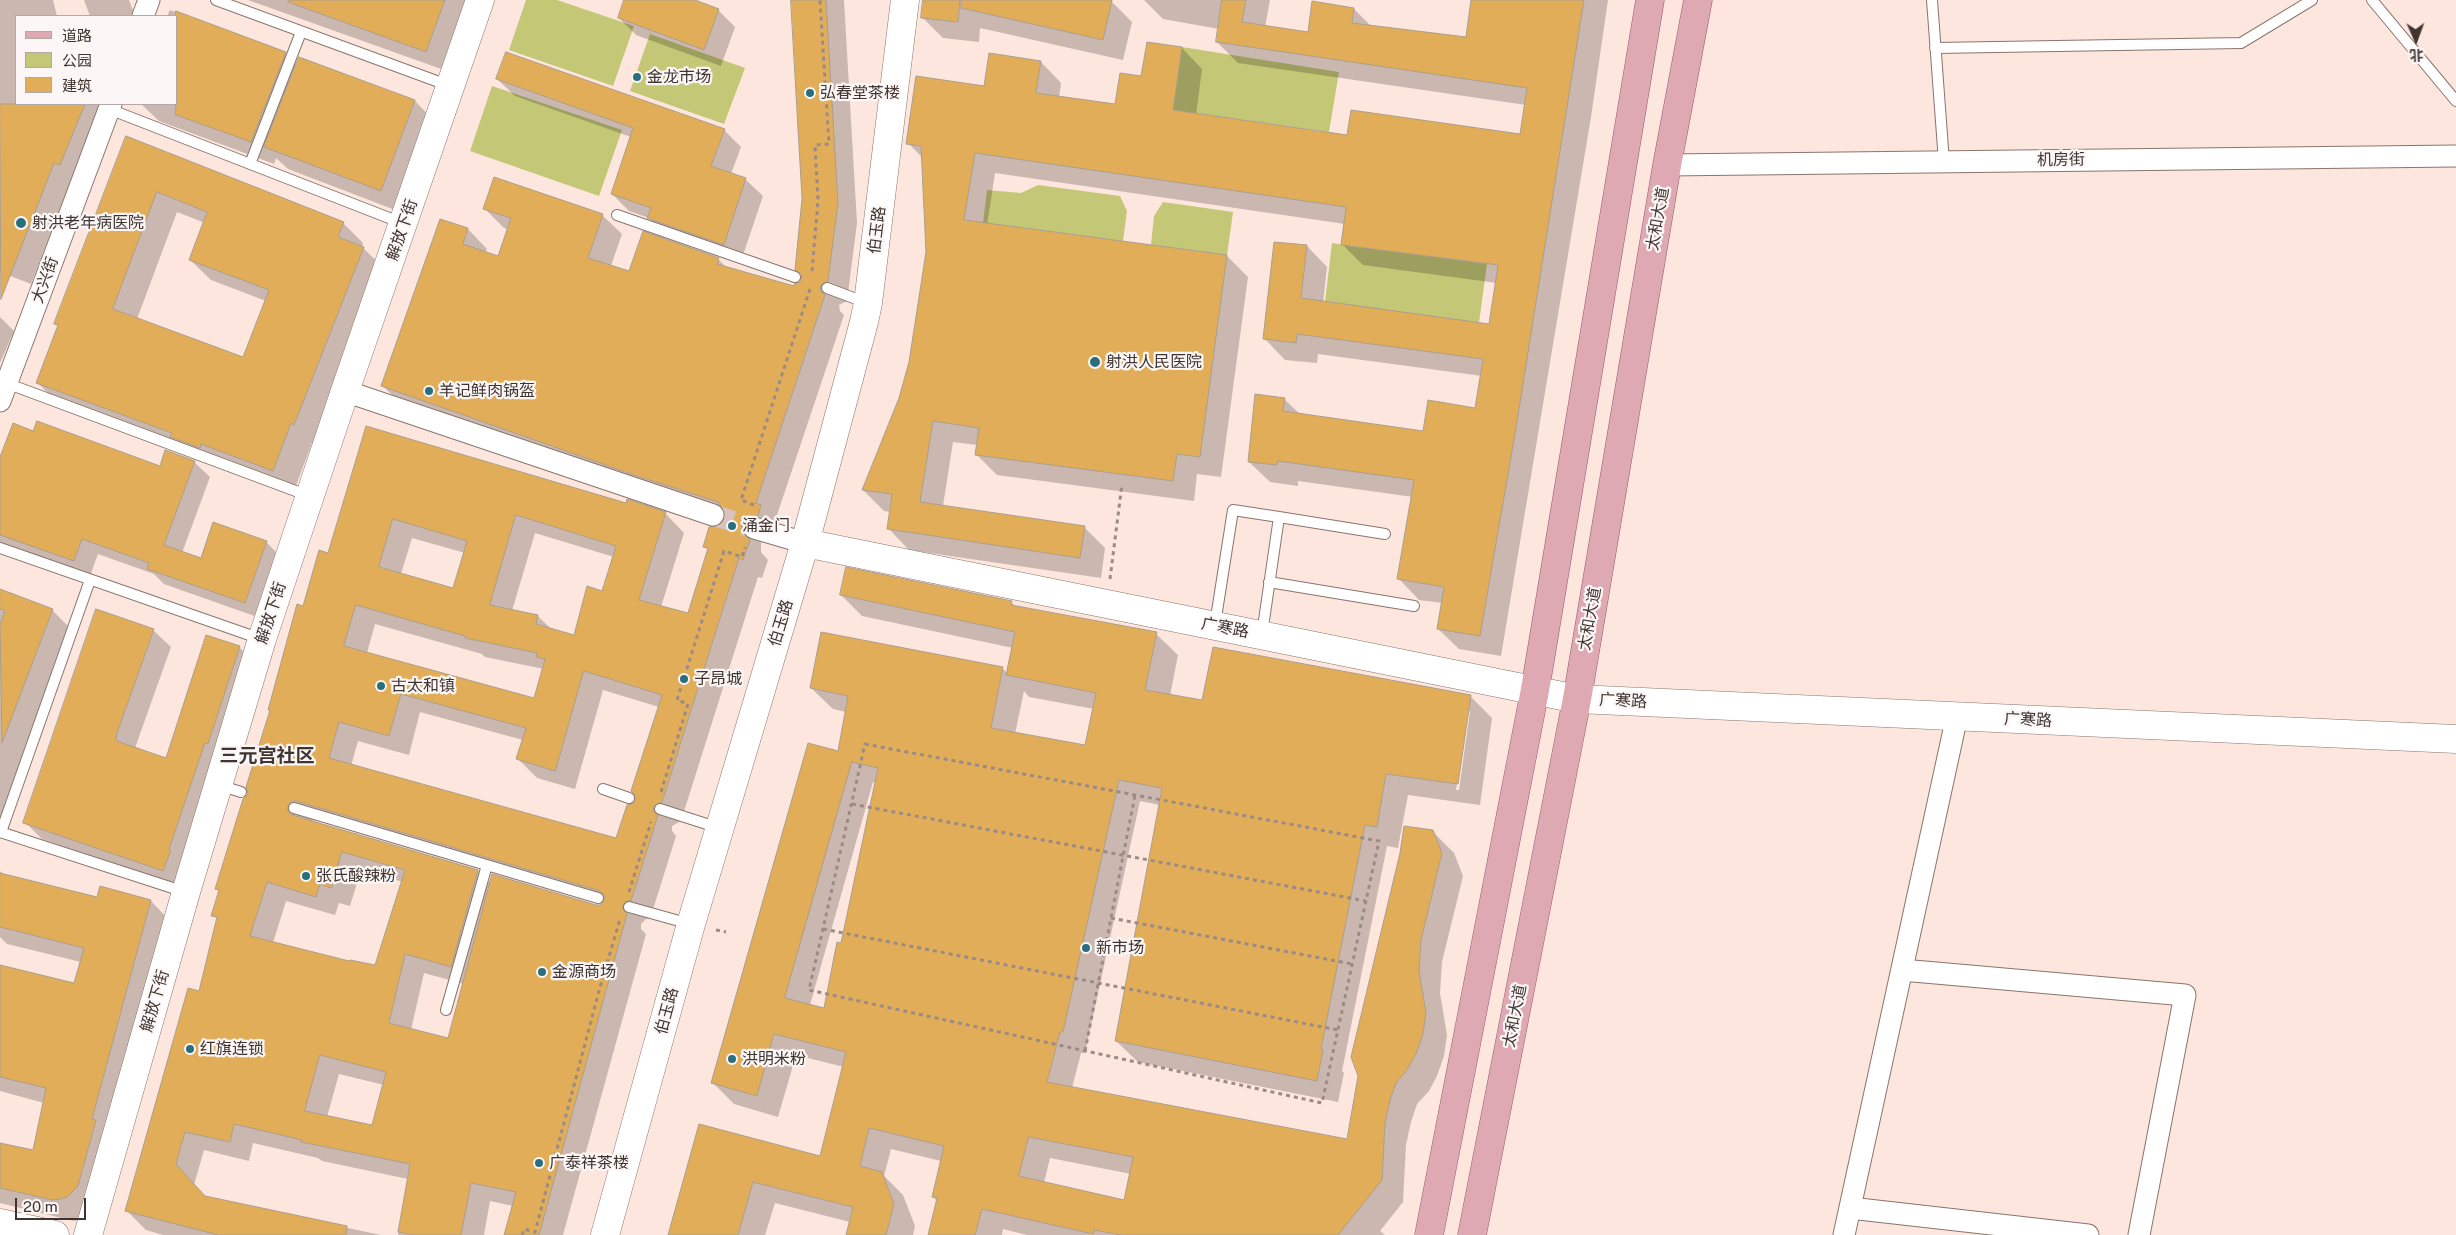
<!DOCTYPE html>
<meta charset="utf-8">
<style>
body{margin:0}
#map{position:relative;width:2456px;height:1235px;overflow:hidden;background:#fde6dd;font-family:"Public Sans","Noto Sans SC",sans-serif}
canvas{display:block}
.legend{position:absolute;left:15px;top:15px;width:162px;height:90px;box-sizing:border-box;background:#fcf7f6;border:1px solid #b0a9a7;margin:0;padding:6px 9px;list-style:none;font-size:15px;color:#3e3531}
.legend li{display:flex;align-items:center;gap:10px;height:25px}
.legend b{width:25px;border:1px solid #b0a9a7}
.north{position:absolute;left:2391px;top:15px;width:50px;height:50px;-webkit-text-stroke:4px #fcf7f6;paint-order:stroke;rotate:178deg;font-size:14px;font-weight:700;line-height:20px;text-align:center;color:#3e3531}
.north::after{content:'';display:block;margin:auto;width:18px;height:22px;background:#3e3531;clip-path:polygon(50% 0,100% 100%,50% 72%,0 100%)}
.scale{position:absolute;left:15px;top:1198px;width:71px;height:22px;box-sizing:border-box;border:2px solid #3e3531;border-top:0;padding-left:6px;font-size:15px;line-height:18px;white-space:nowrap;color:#3e3531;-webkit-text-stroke:4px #fcf7f6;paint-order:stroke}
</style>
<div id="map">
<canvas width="2456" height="1235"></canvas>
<ul class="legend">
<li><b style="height:6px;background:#dfa9b3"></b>道路</li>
<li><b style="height:14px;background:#c3c776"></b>公园</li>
<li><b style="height:14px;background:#e2ad58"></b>建筑</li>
</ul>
<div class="north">北</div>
<div class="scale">20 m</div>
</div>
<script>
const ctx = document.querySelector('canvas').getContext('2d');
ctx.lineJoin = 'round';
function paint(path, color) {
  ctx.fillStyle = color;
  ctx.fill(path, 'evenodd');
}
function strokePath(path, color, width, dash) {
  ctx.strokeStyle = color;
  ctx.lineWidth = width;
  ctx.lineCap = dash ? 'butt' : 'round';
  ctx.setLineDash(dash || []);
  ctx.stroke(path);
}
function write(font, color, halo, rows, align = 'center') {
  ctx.font = font + ' "Public Sans","Noto Sans SC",sans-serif';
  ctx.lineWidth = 4.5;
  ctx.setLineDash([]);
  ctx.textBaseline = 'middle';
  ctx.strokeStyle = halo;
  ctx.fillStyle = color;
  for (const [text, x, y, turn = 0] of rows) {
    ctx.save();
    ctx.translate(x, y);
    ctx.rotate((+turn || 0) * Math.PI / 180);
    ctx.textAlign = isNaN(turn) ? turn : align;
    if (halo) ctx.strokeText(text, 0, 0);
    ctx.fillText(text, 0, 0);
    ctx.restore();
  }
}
const green = new Path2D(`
 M 526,0 L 557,0 L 634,26 L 613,86 L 509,50 Z
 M 650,34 L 745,68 L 724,124 L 630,91 Z
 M 1182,47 L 1339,72 L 1329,132 L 1173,110 Z
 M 492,86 L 622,130 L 599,196 L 470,151 Z
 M 1038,185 L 1120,196 L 1127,211 L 1123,241 L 983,223 L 987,190 L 1021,193 Z
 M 1163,202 L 1233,212 L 1227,255 L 1151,245 L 1154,216 Z
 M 1332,243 L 1487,264 L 1479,323 L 1325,302 Z`);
const shadow = new Path2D(`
 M 0,0 L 53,0 L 57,16 L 16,16 L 16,104 L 109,104 L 72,179 L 31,284 L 0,272 Z
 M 84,0 L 129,0 L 135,16 L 90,16 Z
 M 248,0 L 470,0 L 444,70 Z
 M 626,0 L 692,0 L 718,10 L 735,27 L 721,66 L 636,35 L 619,18 Z
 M 793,0 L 844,0 L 857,223 L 847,301 L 839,305 L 840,311 L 844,315 L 775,521 L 780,525 L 761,543 L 761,552 L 768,560 L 762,578 L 758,577 L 681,821 L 672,826 L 672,831 L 676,836 L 650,919 L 646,919 L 641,924 L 641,929 L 646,934 L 563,1235 L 506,1235 L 513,1206 L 490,1201 L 484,1235 L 398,1235 L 408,1179 L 322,1161 L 318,1158 L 253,1143 L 249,1161 L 204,1150 L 194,1185 L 207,1198 L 381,1235 L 163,1235 L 146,1230 L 127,1211 L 200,992 L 218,920 L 213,915 L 220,892 L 216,888 L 249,794 L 271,711 L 269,710 L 304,608 L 329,554 L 367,428 L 626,505 L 665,513 L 684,533 L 661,607 L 688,614 L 709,551 L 704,546 L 716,528 L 726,520 L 726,517 L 655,494 L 402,405 L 383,386 L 440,220 L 468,229 L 487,249 L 485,253 L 498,258 L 509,230 L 504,228 L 485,209 L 602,215 L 622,234 L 611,266 L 630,273 L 718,259 L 727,268 L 795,288 L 795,284 L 803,280 L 804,199 ZM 535,533 L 614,557 L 603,592 L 575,637 L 552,630 L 538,616 L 512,611 ZM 412,538 L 465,553 L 454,589 L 401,574 ZM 375,624 L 482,654 L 485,657 L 544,669 L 535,699 L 367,653 ZM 603,690 L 659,707 L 637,800 L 617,840 L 351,766 L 358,741 L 409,755 L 420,712 L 523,740 L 518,759 L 537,778 L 575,789 ZM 316,820 L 601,904 L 596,906 L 490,883 L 478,871 L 310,821 ZM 361,870 L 403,882 L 376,967 L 350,963 L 273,943 L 286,901 L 335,915 L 339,903 L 350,906 ZM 424,973 L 464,984 L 449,1040 L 411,1030 ZM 339,1074 L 384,1085 L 373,1126 L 327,1117 Z
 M 924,0 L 1107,0 L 1111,1 L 1132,22 L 1123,60 L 980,28 L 979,42 L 943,38 L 922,17 Z
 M 1144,0 L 1270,0 L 1265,27 L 1309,33 L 1313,3 L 1354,9 L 1371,26 L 1467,39 L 1472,0 L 1608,0 L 1591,117 L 1501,656 L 1459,649 L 1438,629 L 1443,603 L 1419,600 L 1399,579 L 1413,497 L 1298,481 L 1298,486 L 1270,482 L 1249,462 L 1284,399 L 1301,415 L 1424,432 L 1476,409 L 1482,376 L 1318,354 L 1317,363 L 1285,360 L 1265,339 L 1307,246 L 1327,267 L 1323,303 L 1490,325 L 1497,283 L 1363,265 L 1342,244 L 1345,224 L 995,173 L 987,225 L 1227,256 L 1248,277 L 1221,477 L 1197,474 L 1194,501 L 997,475 L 976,454 L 977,445 L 953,442 L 943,506 L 1084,527 L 1105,548 L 1101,578 L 909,550 L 889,529 L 891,512 L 884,511 L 863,490 L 901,399 L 910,362 L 927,253 L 923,158 L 908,143 L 985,87 L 1041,62 L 1061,83 L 1059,98 L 1116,106 L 1142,77 L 1182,48 L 1202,69 L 1196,115 L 1348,136 L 1521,135 L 1526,105 L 1238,63 L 1217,42 L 1219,29 L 1163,19 Z
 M 170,10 L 285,53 L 297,65 L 299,59 L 415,101 L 437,124 L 403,213 L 288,169 L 276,158 L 274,164 L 159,121 L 141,104 L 176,104 L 176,16 L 167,16 Z
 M 497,79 L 724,130 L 741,147 L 731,174 L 745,179 L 763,196 L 741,261 L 666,235 L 649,218 L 629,211 L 612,194 L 631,137 L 515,96 Z
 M 126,137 L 343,223 L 363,243 L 362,247 L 384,268 L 315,444 L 312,443 L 294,491 L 58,403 L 38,383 L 58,326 L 56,324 ZM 177,212 L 205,223 L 190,260 L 211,280 L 266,301 L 244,358 L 137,319 Z
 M 0,317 L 14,331 L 0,363 Z
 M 34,432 L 160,467 L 194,462 L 210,477 L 182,553 L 202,559 L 266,542 L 282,558 L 260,618 L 164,584 L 154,574 L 98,554 L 90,576 L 0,544 L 0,461 Z
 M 0,591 L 52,610 L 75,633 L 5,820 L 0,818 Z
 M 841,595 L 1011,602 L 1016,607 L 1156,634 L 1178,655 L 1170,696 L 1203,701 L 1470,696 L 1492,718 L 1480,805 L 1408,795 L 1398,848 L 1387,846 L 1342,1071 L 1344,1073 L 1338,1102 L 1138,1062 L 1116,1041 L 1160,805 L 1140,801 L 1085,1053 L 1081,1053 L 1072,1088 L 1348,1141 L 1432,831 L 1454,853 L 1463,876 L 1442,962 L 1440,993 L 1447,1035 L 1444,1056 L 1437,1076 L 1429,1091 L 1417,1104 L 1411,1122 L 1406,1145 L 1403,1202 L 1380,1231 L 1385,1235 L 1027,1235 L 1003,1229 L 1002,1235 L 929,1235 L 937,1201 L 933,1197 L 941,1161 L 891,1149 L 884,1176 L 903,1195 L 915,1226 L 913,1235 L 847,1235 L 850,1222 L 775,1203 L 765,1235 L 669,1235 L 700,1126 L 821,1158 L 844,1067 L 796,1055 L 778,1117 L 734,1104 L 713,1083 L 839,753 L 846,712 L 833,709 L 811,688 L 1002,668 L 1008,674 L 1013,648 L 862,616 ZM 1024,691 L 1029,697 L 1094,709 L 1086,746 L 1015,734 ZM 1467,711 L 1470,711 L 1459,790 L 1456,790 ZM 873,782 L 876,783 L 842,944 L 825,1009 L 810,1005 ZM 1050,1158 L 1131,1174 L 1125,1202 L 1044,1183 Z
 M 153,630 L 171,647 L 135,748 L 167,759 L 239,647 L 256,664 L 180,887 L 42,839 L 25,822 Z
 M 0,871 L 5,876 L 98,899 L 151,901 L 171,922 L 88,1217 L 74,1221 L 0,1203 L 0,1144 L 34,1152 L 44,1103 L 0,1091 L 0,966 L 75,984 L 81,962 L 7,944 L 0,937 Z`);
const building = new Path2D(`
 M 289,0 L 445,0 L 426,52 L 288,2 Z
 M 624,0 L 695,0 L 719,9 L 704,50 L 618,18 Z
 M 791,0 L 826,0 L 838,203 L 828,281 L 820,286 L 821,292 L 825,295 L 756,503 L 761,505 L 758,516 L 751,516 L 742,524 L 742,531 L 750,540 L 743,560 L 739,558 L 662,802 L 654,806 L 653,811 L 658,815 L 631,901 L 627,901 L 623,905 L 623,909 L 627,914 L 539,1235 L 504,1235 L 516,1192 L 471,1183 L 461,1235 L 414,1235 L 398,1232 L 410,1164 L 301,1142 L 302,1140 L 234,1124 L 230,1142 L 185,1132 L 176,1164 L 205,1196 L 347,1226 L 346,1235 L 218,1235 L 125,1211 L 188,988 L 199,991 L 217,917 L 211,916 L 219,890 L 215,889 L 243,799 L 248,794 L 246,787 L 270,710 L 268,710 L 297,604 L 303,606 L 319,550 L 328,553 L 366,426 L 626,503 L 627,499 L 666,512 L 639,600 L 688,613 L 708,548 L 703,547 L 709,527 L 721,525 L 725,519 L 725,512 L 718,502 L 634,475 L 381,386 L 440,219 L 468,228 L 463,244 L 498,256 L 511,218 L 483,209 L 494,177 L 603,214 L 588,258 L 629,271 L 643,231 L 719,258 L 717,264 L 794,286 L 794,284 L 800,282 L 802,275 L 795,270 L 802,199 ZM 516,515 L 616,546 L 602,591 L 587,586 L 574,635 L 536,624 L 538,615 L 490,605 ZM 393,519 L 467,541 L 453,588 L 379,567 ZM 356,605 L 465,636 L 465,638 L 537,653 L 536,657 L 545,659 L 534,698 L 344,646 ZM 584,671 L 662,695 L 631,791 L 634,794 L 636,800 L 633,803 L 627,805 L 616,838 L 329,758 L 339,722 L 389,736 L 401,694 L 526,728 L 516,759 L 555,771 ZM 296,801 L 600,891 L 605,896 L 604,900 L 600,905 L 596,905 L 492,874 L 448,1038 L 389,1023 L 405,954 L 451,967 L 478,870 L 292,815 L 287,810 L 288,806 L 292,801 ZM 342,852 L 405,870 L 375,965 L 350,960 L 349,961 L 250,936 L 267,882 L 316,897 L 320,884 L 331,888 ZM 320,1055 L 386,1072 L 372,1125 L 305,1111 Z
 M 923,0 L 960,0 L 958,22 L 921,18 Z
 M 962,0 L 1112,0 L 1103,40 L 961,8 Z
 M 1222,0 L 1246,0 L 1242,22 L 1308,32 L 1312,1 L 1354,8 L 1352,23 L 1466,37 L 1471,0 L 1584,0 L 1516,428 L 1480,636 L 1437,629 L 1444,587 L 1397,579 L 1414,480 L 1278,461 L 1277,465 L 1248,462 L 1255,394 L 1285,398 L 1283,411 L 1423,431 L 1428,400 L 1475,408 L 1483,359 L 1297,334 L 1296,343 L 1263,339 L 1274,242 L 1307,245 L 1301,298 L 1489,324 L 1498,265 L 1341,245 L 1346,207 L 975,153 L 964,220 L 1227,255 L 1200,457 L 1177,454 L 1173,481 L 975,455 L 979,428 L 933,421 L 920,502 L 1085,526 L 1080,558 L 887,529 L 892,494 L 862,490 L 899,398 L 909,362 L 926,252 L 921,146 L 906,144 L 916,76 L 984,86 L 989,53 L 1041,61 L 1036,93 L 1115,104 L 1120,73 L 1141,76 L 1147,42 L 1182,47 L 1173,110 L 1347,135 L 1351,110 L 1520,134 L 1527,88 L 1216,42 Z
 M 176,11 L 286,52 L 251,142 L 176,115 Z
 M 506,52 L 725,129 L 711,166 L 746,178 L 724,245 L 647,218 L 651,208 L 611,194 L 633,128 L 496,79 Z
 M 299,57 L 415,100 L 381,191 L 264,147 Z
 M 0,104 L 85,104 L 60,165 L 54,163 L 1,299 Z
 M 126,136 L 344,222 L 338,237 L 364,247 L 294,425 L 291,423 L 273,471 L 201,444 L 200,448 L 170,437 L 172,433 L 36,383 L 58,325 L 54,324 ZM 157,192 L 207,212 L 189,260 L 269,290 L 243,357 L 113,309 Z
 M 37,421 L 160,466 L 165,450 L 195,461 L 164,545 L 201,558 L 213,522 L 267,541 L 245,603 L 147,569 L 149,563 L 82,539 L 74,561 L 0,535 L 0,457 L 13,423 L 33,431 Z
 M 846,567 L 1012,601 L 1011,605 L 1157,632 L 1145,690 L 1202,700 L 1213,647 L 1471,695 L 1458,784 L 1386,774 L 1377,827 L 1365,825 L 1321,1049 L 1323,1050 L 1317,1081 L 1115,1041 L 1162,788 L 1119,780 L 1063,1032 L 1060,1032 L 1047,1082 L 1347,1139 L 1358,1076 L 1351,1057 L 1400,853 L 1404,826 L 1433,830 L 1442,853 L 1421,940 L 1419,971 L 1426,1012 L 1423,1034 L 1416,1054 L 1407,1070 L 1396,1083 L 1390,1100 L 1385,1123 L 1382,1180 L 1338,1235 L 1121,1235 L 1094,1230 L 1093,1234 L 982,1209 L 975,1235 L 928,1235 L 937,1198 L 932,1197 L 944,1146 L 869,1128 L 860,1166 L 882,1172 L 894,1204 L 886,1235 L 846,1235 L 853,1207 L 753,1182 L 738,1235 L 668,1235 L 699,1124 L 820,1156 L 846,1052 L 774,1034 L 757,1096 L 711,1083 L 808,743 L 838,751 L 848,696 L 810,688 L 821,632 L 1003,667 L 991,728 L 1085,745 L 1096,693 L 1006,675 L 1015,632 L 840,595 ZM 852,762 L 878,768 L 841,943 L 837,942 L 824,1008 L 785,998 ZM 1029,1137 L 1133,1157 L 1124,1200 L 1019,1176 Z
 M 0,589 L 53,609 L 2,743 L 0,625 L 5,611 L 0,609 Z
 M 96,609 L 154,629 L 116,736 L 117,741 L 166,758 L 206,635 L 240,646 L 208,744 L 205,743 L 169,849 L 171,850 L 163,871 L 23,823 Z
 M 0,873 L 97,897 L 100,886 L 151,900 L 92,1119 L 96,1120 L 78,1186 L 67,1197 L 60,1199 L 52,1200 L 0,1188 L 0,1143 L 33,1150 L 46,1088 L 0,1077 L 0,965 L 74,983 L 84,948 L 0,927 Z`);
const streetTunnel = new Path2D(`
 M 713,515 L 754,528`);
const path = new Path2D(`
 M 812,271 L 818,201 L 815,145 L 829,144 L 820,0
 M 754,505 L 741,500 L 810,289
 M 1110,579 L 1122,484
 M 865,744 L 1379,841 L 1322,1103 L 809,990 Z
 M 661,792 L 688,704 L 677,700 L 724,551 L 742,557 L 745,547
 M 852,804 L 1366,901
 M 629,892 L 651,822
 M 1111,918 L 1352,964
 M 823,929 L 1338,1030
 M 716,930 L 726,932
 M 1085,1051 L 1135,795
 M 522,1235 L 524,1229 L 535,1232 L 599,991 L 620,919`);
const lane = new Path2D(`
 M 216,0 L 450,86
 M 1932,0 L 1944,162
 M 2372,0 L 2456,101
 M 1935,48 L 2241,43 L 2312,0
 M 109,109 L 402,223
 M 250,164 L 301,32
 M 617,215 L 795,277
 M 827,288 L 867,303
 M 6,383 L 309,496
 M 1279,517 L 1385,534
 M 0,548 L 261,639
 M 1269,582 L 1414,606
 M 1215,624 L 1233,510 L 1279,517 L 1262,634
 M 219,785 L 241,792
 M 603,789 L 629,798
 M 294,808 L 598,898
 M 660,809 L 719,828
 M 0,832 L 185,892
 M 1,832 L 90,580
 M 629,907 L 690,924
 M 446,1010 L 487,865`);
const street = new Path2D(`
 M 143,16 L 149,0
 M 1667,165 L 2456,156
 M 345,391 L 713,515
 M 0,401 L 111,104
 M 754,528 L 805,543
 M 1902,970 L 2185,995 L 2139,1235
 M 1850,1208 L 2088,1235
 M 1844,1235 L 1957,716`);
const secondary = new Path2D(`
 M 805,543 L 1577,699 L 2456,739
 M 0,1223 L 55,1235
 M 88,1235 L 186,892 L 262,639 L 345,391 L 480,0
 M 605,1235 L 691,924 L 805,543 L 864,322 L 868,303 L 905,0`);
const primary = new Path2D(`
 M 1429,1235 L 1535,690 L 1650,0
 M 1472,1235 L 1577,699 L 1667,165 L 1698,0`);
const markers = [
 [637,77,5,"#2a6f7e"],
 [810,93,5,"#2a6f7e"],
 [21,223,6,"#2a6f7e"],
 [1095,362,6,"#2a6f7e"],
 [429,391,5,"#2a6f7e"],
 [732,526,5,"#2a6f7e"],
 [684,679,5,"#2a6f7e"],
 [381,686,5,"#2a6f7e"],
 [306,876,5,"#2a6f7e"],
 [1086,948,5,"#2a6f7e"],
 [542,972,5,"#2a6f7e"],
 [190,1049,5,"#2a6f7e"],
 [732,1059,5,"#2a6f7e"],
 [539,1163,5,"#2a6f7e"]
];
const poiNames = [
 ["金龙市场",647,77],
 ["弘春堂茶楼",820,93],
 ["射洪老年病医院",32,223],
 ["射洪人民医院",1106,362],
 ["羊记鲜肉锅盔",439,391],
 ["涌金门",742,526],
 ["子昂城",694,679],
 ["古太和镇",391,686],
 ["张氏酸辣粉",316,876],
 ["新市场",1096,948],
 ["金源商场",552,972],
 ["红旗连锁",200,1049],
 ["洪明米粉",742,1059],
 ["广泰祥茶楼",549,1163]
];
const streetNames = [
 ["机房街",2061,160,-1],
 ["太和大道",1658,219,-80],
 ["解放下街",402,230,-71],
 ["伯玉路",877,230,-83],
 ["大兴街",45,280,-70],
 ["解放下街",271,613,-72],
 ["太和大道",1590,619,-80],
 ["伯玉路",781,623,-73],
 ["广寒路",1225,628,11],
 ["广寒路",1623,701,3],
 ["广寒路",2028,720,3],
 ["解放下街",155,1001,-74],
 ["伯玉路",667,1011,-75],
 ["太和大道",1515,1016,-79]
];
const quarterNames = [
 ["三元宫社区",267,756]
];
paint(green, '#c3c776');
paint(shadow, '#0003');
paint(building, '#e2ad58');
strokePath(building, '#aa9e8d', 1);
strokePath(streetTunnel, '#d7c3bb', 21, [21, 11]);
strokePath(lane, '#89756d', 12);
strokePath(street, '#89756d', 23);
strokePath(secondary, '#89756d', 29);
strokePath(primary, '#985b65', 29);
strokePath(path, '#9b8b84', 3, [4, 4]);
strokePath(lane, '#fff', 10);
strokePath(street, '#fff', 21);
strokePath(secondary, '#fff', 28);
strokePath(primary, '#dfa9b3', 28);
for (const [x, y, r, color] of markers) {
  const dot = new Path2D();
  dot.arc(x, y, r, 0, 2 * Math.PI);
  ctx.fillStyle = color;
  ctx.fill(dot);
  strokePath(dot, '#fcf7f6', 2);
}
write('16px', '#3e3531', '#fcf7f6', poiNames, 'left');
write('16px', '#3e3531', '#fcf7f6', streetNames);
write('bold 19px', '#3e3531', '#fcf7f6', quarterNames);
</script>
